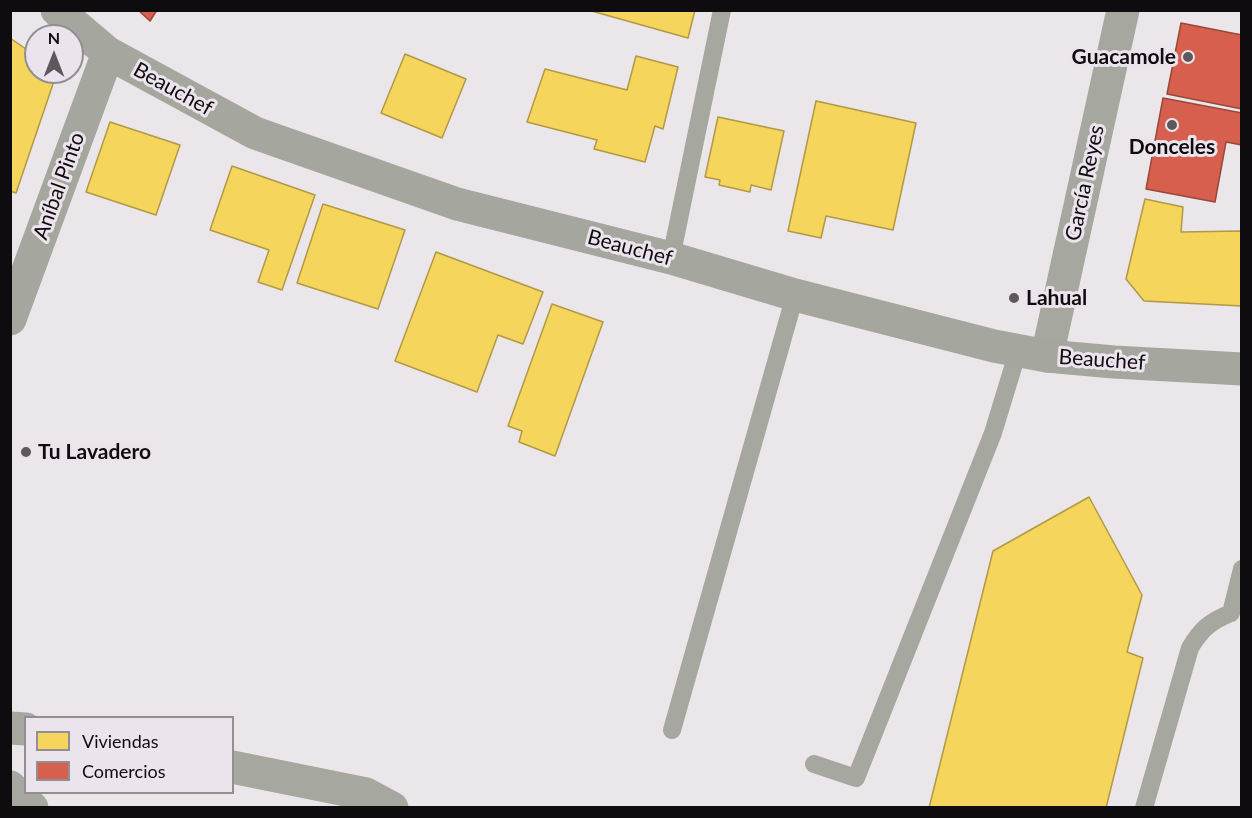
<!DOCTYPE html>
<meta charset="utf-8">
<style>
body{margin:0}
#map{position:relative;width:1252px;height:818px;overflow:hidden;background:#eae6ea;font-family:Lato,sans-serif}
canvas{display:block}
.frame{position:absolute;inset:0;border:12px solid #0f0c0f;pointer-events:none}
.legend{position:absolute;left:24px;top:716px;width:210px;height:78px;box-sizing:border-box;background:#ebe4ec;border:2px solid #938e94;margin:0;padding:8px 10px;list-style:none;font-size:18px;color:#0f0c0f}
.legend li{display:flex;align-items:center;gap:12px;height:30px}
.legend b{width:30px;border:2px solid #938e94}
.north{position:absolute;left:24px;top:24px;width:60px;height:60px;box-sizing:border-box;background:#ebe4ec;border:2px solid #938e94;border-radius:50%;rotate:0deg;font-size:16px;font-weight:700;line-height:24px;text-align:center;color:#0f0c0f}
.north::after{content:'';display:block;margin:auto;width:21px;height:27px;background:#5c585c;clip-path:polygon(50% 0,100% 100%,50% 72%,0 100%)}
</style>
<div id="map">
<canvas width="1252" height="818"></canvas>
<div class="frame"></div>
<ul class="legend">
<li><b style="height:16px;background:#f6d55c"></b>Viviendas</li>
<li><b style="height:16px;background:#d6604d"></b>Comercios</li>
</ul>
<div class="north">N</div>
</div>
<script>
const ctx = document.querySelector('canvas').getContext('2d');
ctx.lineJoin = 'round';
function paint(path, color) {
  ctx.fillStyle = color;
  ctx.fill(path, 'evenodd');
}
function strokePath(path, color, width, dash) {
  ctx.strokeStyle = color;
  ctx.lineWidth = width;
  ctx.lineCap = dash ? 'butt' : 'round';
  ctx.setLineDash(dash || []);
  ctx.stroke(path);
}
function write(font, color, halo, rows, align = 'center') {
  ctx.font = font + ' Lato,sans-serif';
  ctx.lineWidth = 6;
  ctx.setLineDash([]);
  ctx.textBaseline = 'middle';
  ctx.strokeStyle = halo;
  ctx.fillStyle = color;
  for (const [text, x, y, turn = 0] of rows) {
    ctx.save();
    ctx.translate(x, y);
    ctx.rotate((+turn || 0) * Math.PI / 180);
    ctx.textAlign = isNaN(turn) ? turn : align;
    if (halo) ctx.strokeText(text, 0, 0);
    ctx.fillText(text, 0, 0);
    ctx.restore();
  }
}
const homes = new Path2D(`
 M 588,10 L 695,10 L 688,38 Z
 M 10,38 L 36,56 L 36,72 L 50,72 L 53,84 L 16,193 L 10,191 Z
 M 405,54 L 466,79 L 442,138 L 381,113 Z
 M 636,56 L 678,67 L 663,129 L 655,126 L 645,162 L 594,149 L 597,140 L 527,122 L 545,69 L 627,90 Z
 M 816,101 L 916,123 L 893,230 L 826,216 L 821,238 L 788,231 Z
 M 718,117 L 784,131 L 771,190 L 751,185 L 750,192 L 719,185 L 720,180 L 705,177 Z
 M 110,122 L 180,145 L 156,215 L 86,192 Z
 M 232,166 L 315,195 L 282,290 L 258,282 L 269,250 L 210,230 Z
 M 1145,199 L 1183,207 L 1181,232 L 1242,231 L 1242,306 L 1144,301 L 1126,279 Z
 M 323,204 L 405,230 L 378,309 L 297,283 Z
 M 436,252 L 543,292 L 523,344 L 498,335 L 477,392 L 395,361 Z
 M 552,304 L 603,322 L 555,456 L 519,442 L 522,431 L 508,426 Z
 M 1089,497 L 1142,595 L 1127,652 L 1143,658 L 1106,808 L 929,808 L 993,551 Z`);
const shops = new Path2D(`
 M 138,10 L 157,10 L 150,21 Z
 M 1181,23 L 1242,35 L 1242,109 L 1167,94 Z
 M 1163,98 L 1242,113 L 1242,145 L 1226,142 L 1215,202 L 1146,189 Z`);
const lane = new Path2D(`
 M 671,258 L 722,10
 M 1231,613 L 1242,569
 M 672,730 L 795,295
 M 814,764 L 856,778 L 993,433 L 1018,351
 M 1144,808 L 1190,648 C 1201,629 1211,621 1231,613`);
const street = new Path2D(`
 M 1047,356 L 1123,10
 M 10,728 L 26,729
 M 232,767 L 366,794 L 392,808
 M 10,787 L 32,808`);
const secondary = new Path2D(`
 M 57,10 L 108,53 L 255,133 L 457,204 L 671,258 L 795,295 L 994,346 L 1047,356 L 1114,362 L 1242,369
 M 10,319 L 108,53`);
const markers = [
 [1188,57,6,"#5c585c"],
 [1172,125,6,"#5c585c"],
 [1014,298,6,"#5c585c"],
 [26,452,6,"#5c585c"]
];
const poiNames = [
 ["Guacamole",1176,57,"right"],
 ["Donceles",1172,147,"center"],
 ["Lahual",1026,298],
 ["Tu Lavadero",38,452]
];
const streetNames = [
 ["Beauchef",173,89,29],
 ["García Reyes",1085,183,-78],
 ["Aníbal Pinto",59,186,-70],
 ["Beauchef",630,248,15],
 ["Beauchef",1102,360,4]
];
paint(homes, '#f6d55c');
strokePath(homes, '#b19945', 1.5);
paint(shops, '#d6604d');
strokePath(shops, '#9a473a', 1.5);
strokePath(lane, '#a6a79e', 18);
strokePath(street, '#a6a79e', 33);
strokePath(secondary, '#a5a69d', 33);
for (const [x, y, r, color] of markers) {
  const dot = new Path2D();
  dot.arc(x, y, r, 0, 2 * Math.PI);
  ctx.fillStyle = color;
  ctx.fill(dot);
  strokePath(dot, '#ebe4ec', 2);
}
write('bold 21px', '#0f0c0f', '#ebe4ec', poiNames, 'left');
write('21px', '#0f0c0f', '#ebe4ec', streetNames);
</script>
